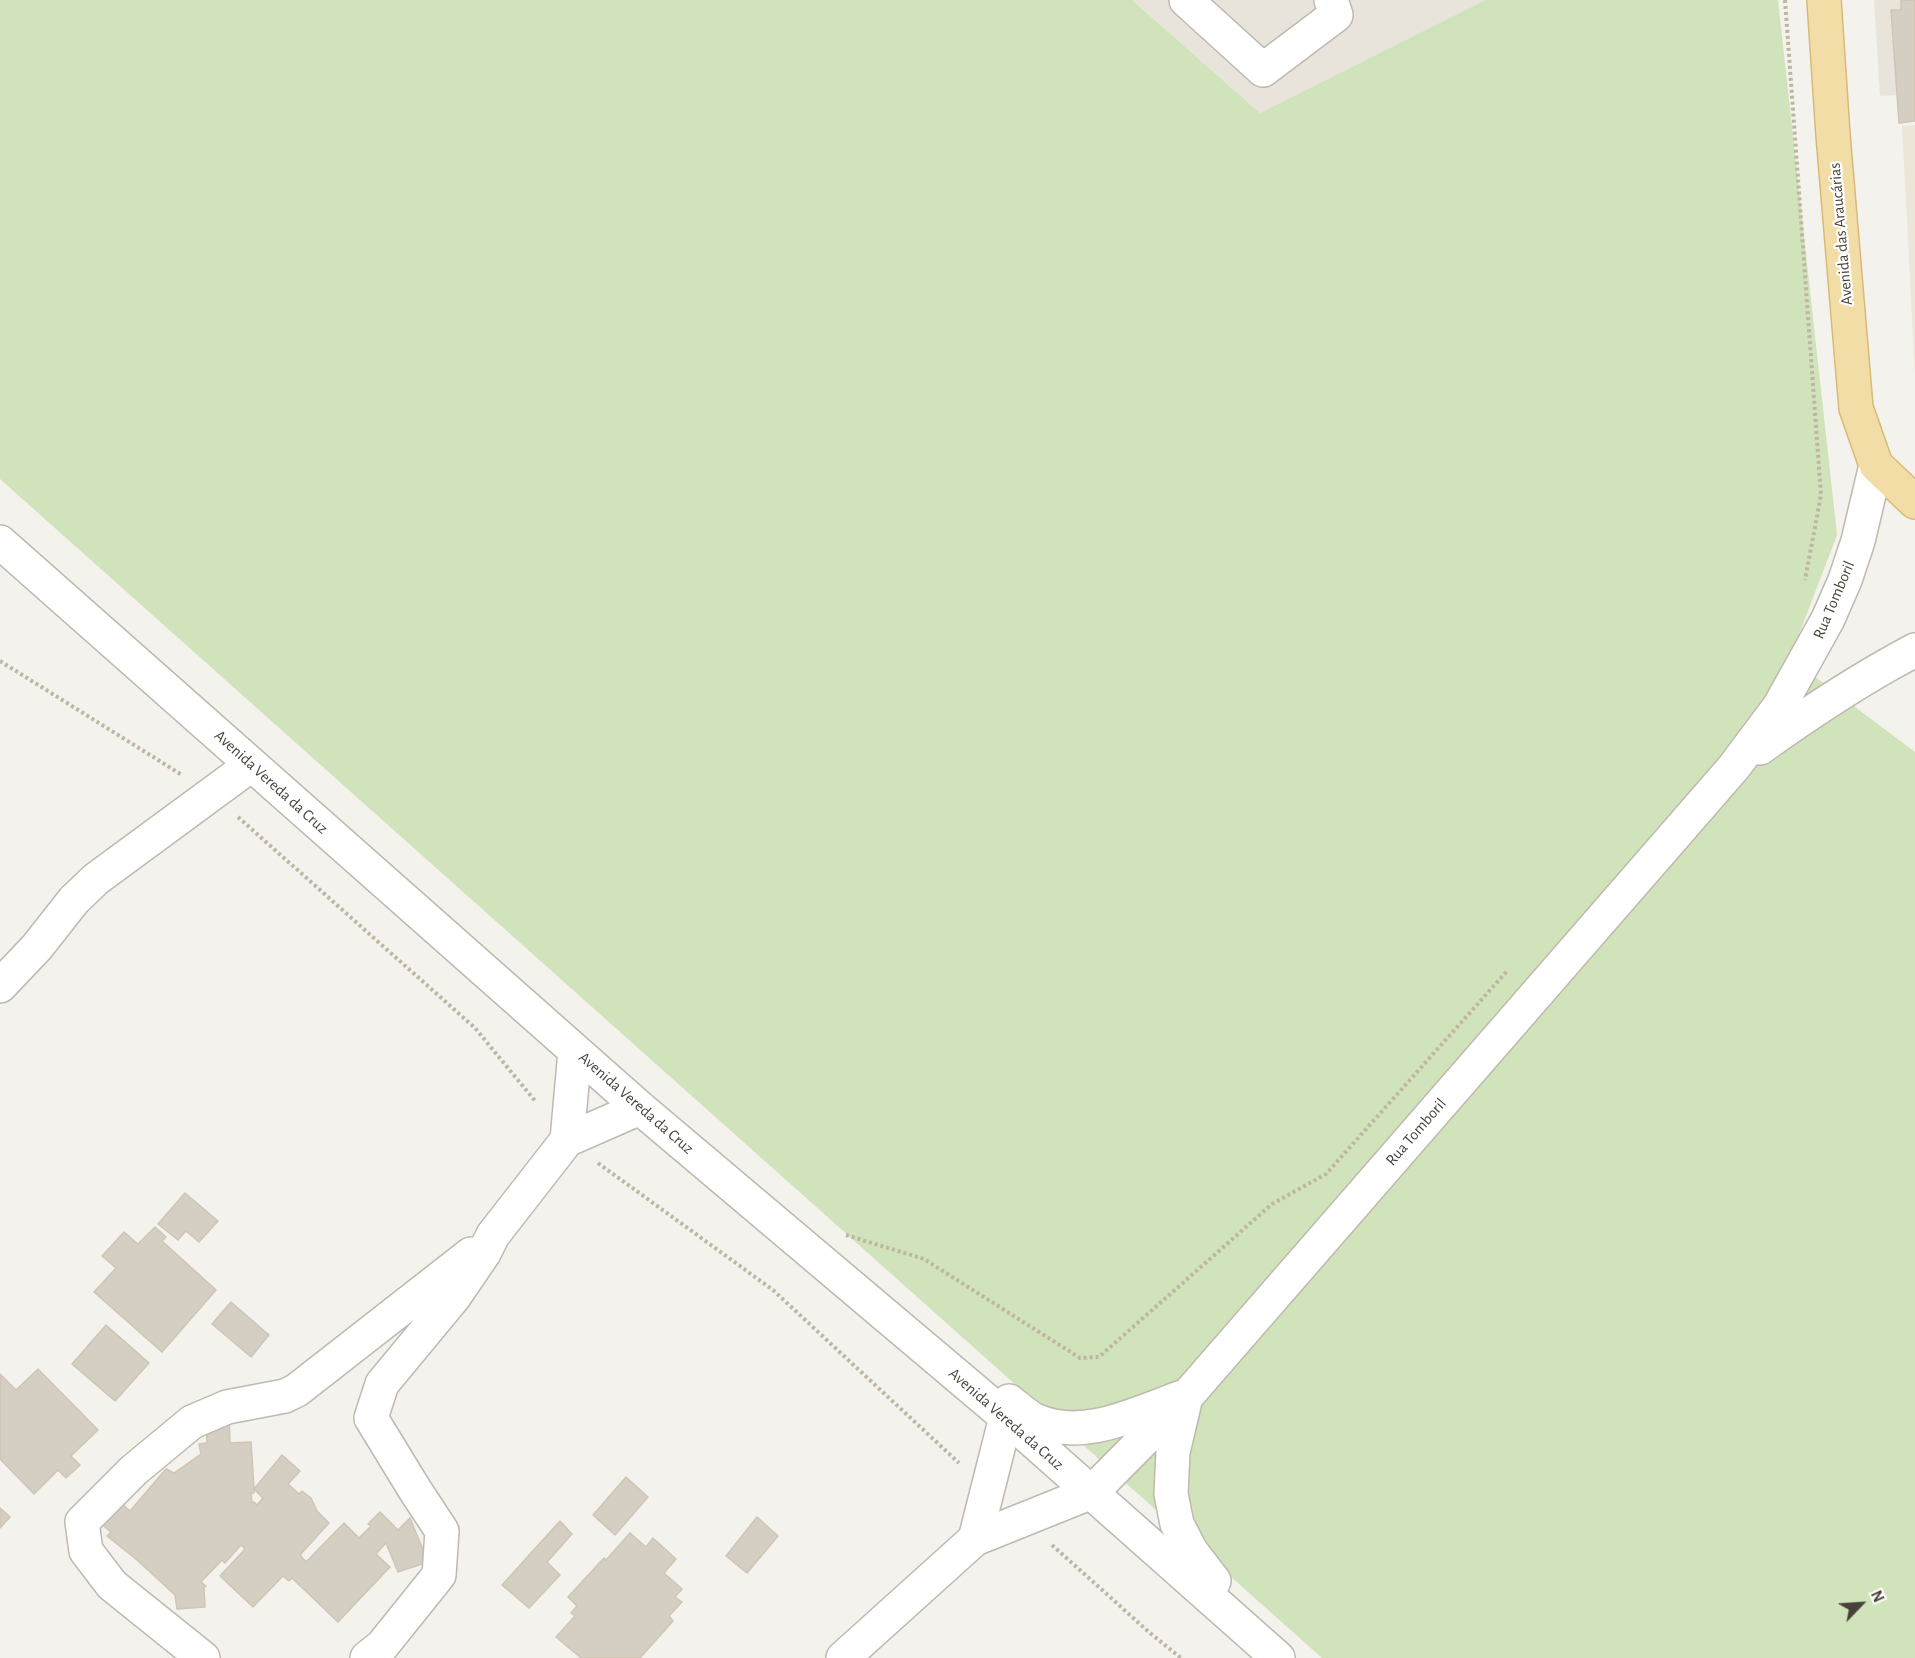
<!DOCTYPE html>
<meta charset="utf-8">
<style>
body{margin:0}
#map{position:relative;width:1915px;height:1658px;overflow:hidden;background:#f4f2ec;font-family:"Alegreya Sans",sans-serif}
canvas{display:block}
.north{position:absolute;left:1831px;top:1574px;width:60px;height:60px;-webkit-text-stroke:4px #fff;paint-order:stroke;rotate:65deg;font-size:16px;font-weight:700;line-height:24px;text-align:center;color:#48433a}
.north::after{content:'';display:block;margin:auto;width:21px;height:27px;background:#48433a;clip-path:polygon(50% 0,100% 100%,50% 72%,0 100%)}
</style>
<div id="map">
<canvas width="1915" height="1658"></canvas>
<div class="north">N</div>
</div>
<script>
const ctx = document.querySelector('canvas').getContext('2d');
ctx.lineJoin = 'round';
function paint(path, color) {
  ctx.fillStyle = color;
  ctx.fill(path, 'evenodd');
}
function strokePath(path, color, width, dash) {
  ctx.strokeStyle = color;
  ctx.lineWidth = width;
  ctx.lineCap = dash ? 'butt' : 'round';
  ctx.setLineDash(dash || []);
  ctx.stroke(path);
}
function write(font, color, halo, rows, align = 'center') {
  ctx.font = font + ' "Alegreya Sans",sans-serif';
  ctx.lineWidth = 4.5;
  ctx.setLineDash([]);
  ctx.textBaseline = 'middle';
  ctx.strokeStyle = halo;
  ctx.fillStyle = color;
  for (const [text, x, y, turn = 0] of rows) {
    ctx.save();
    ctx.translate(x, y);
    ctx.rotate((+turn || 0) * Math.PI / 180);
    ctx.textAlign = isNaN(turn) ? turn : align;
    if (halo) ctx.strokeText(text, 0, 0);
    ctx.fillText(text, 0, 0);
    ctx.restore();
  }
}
const residential = new Path2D(`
 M 1132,0 L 1485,0 L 1260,113 Z
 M 1874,0 L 1915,0 L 1915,94 L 1880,96 Z`);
const education = new Path2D(`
 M 1915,125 L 1915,375 L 1902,126 Z`);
const green = new Path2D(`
 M 0,0 L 1132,0 L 1260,113 L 1485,0 L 1778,0 L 1837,535 L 1790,658 L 1915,752 L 1915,1658 L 1322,1658 L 0,479 Z`);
const building = new Path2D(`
 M 1901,0 L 1915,0 L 1915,121 L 1899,123 L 1891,10 L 1901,10 Z
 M 185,1193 L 218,1221 L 199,1242 L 186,1231 L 178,1240 L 158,1224 Z
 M 155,1227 L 166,1237 L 162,1241 L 216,1290 L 162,1352 L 94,1292 L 116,1268 L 102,1256 L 124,1232 L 138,1244 Z
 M 231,1302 L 269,1335 L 251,1357 L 212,1324 Z
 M 106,1325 L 149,1363 L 115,1401 L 72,1364 Z
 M 38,1369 L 98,1430 L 71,1456 L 80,1465 L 66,1478 L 58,1470 L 34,1494 L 0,1459 L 0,1374 L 16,1390 Z
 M 206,1414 L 229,1414 L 230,1443 L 251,1442 L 254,1489 L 282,1455 L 300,1471 L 288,1484 L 299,1494 L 302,1491 L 311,1498 L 317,1511 L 329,1523 L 300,1555 L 306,1562 L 344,1523 L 359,1538 L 371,1526 L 368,1524 L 380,1512 L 398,1530 L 410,1518 L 428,1562 L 398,1572 L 386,1543 L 376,1554 L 390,1567 L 338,1622 L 292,1578 L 289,1581 L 283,1576 L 253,1607 L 220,1576 L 245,1549 L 241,1545 L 225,1563 L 222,1560 L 201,1582 L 206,1586 L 204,1587 L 205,1607 L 177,1609 L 175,1595 L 137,1560 L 107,1536 L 111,1532 L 99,1522 L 118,1500 L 130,1511 L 166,1469 L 174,1473 L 201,1454 L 199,1444 L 207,1443 ZM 254,1489 L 263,1498 L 257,1505 L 254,1502 L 252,1503 L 251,1493 L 254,1493 Z
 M 626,1477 L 648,1497 L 615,1535 L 593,1515 Z
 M 0,1508 L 10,1517 L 0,1528 Z
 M 757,1517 L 778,1536 L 747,1573 L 726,1556 Z
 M 560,1521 L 572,1534 L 547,1562 L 560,1575 L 529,1608 L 502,1585 Z
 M 630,1533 L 646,1547 L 653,1538 L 676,1559 L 664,1573 L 682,1589 L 675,1597 L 682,1602 L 669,1616 L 673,1621 L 640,1658 L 581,1658 L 556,1637 L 575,1616 L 571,1613 L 577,1606 L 568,1597 L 604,1558 L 606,1560 Z`);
const path = new Path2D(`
 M 1785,0 L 1821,495 L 1805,580
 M 0,661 L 182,775
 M 238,817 L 475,1028 L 536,1102
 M 598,1163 L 773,1290 L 959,1463
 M 846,1235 L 924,1259 L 1080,1358 L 1099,1357 L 1272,1204 L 1326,1174 L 1508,970
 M 1052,1545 L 1150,1633 L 1181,1658`);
const minor = new Path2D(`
 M 1186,0 L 1263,70 L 1336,15 L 1331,0
 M 0,542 L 640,1108 L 1006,1417 L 1278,1658
 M 1760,748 C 1810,712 1860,679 1915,650
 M 0,986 L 37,947 L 74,900 L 96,879 L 251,765
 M 567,1140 L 575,1051
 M 1186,1397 L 1173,1452 L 1171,1494 L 1177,1524 L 1191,1551 L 1214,1581
 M 1009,1401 C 1017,1407 1026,1416 1035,1420 C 1083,1442 1137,1413 1182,1397
 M 975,1539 L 1006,1417
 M 203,1658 L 112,1585 L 86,1551 L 82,1522 L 134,1470 L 192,1422 L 227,1407 L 285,1396 L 297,1390 L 471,1254
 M 367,1658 L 382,1646 L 439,1575 L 442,1531 L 415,1490 L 371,1418 L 382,1384 L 454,1297 L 484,1253 L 493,1235 L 567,1140 L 640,1108
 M 843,1658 L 975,1539 L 1092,1492 L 1187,1396 L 1734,767 L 1779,707 L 1828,619 L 1845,580 L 1858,541 L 1876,465`);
const major = new Path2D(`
 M 1824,0 L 1833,135 L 1856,408 L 1876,465 L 1915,502`);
const streetNames = [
 ["Avenida das Araucárias",1841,234,-95],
 ["Rua Tomboril",1834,600,-67],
 ["Avenida Vereda da Cruz",271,782,42],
 ["Avenida Vereda da Cruz",636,1103,41],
 ["Rua Tomboril",1416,1132,-49],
 ["Avenida Vereda da Cruz",1006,1419,41]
];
paint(residential, '#e8e4db');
paint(education, '#ebe6d8');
paint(green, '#d1e3ba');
paint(building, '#d5cec3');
strokePath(building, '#cfc5b7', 1.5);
strokePath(minor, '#bfb9b0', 36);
strokePath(major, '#d7ba78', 36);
strokePath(path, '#bfb5a3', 4, [3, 3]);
strokePath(minor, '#fff', 33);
strokePath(major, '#f3dda7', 33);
write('16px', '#48433a', '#fff', streetNames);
</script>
